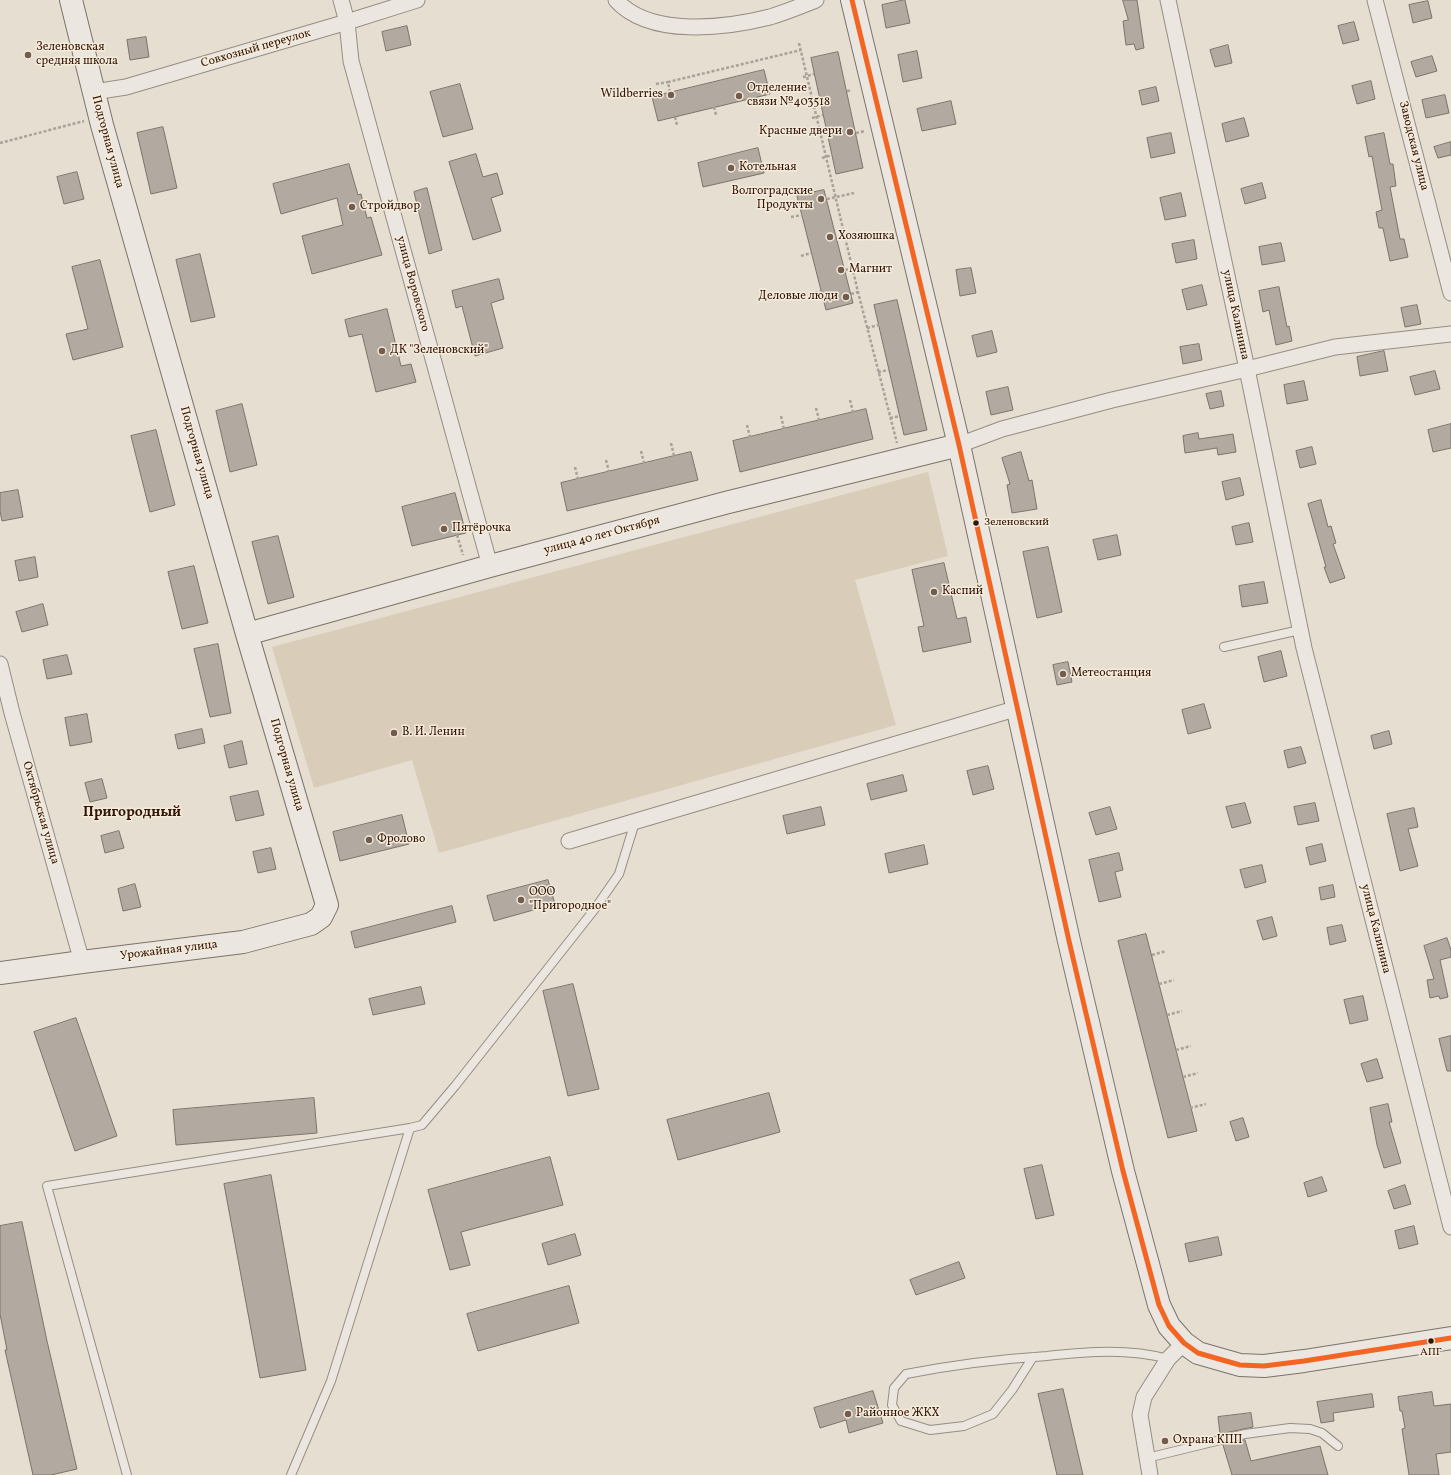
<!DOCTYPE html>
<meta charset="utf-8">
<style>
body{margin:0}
canvas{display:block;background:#e6ded0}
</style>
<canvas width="1451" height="1475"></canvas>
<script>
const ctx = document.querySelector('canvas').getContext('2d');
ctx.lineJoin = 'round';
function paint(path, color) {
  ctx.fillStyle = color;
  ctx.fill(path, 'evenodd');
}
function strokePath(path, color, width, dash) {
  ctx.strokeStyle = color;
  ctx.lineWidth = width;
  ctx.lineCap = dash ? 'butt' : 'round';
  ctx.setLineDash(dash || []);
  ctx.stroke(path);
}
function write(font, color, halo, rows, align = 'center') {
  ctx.font = font + ' Vollkorn,serif';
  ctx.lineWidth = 3;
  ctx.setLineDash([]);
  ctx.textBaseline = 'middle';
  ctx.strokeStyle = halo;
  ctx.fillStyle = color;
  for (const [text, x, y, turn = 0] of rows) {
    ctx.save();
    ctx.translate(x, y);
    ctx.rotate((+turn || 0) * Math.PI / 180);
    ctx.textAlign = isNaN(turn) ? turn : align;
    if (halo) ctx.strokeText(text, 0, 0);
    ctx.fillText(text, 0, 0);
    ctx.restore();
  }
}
const green = new Path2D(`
 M 928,472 L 948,556 L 855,580 L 896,725 L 439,853 L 412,760 L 314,788 L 272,647 Z`);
const building = new Path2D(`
 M 905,0 L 910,23 L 886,28 L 882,5 Z
 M 1123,0 L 1137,0 L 1144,48 L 1136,50 L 1134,44 L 1126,45 L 1123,21 L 1128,20 Z
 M 1428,1 L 1432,18 L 1413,23 L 1409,5 Z
 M 1354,22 L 1359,40 L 1343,44 L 1338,26 Z
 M 407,26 L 411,45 L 386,51 L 382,32 Z
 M 146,37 L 149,57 L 130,60 L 127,40 Z
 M 1228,45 L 1232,63 L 1215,67 L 1210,50 Z
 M 917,51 L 922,78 L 903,82 L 898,55 Z
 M 838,52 L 863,168 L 836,174 L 811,58 Z
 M 1432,56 L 1437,71 L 1416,77 L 1411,62 Z
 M 764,70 L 770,94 L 658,121 L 652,97 Z
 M 1371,81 L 1375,99 L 1357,104 L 1352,86 Z
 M 460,84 L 473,129 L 443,137 L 430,92 Z
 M 1156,87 L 1159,101 L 1142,105 L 1139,91 Z
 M 1445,95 L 1449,113 L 1426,118 L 1422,100 Z
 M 951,101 L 956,124 L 922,131 L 917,109 Z
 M 1244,118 L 1249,136 L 1226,142 L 1222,124 Z
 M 163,127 L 177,188 L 151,194 L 137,133 Z
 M 1171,133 L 1175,153 L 1151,158 L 1147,138 Z
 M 1384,133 L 1390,164 L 1393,164 L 1396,186 L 1390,187 L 1400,239 L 1404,239 L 1408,257 L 1390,261 L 1383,228 L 1379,228 L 1376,212 L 1382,210 L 1372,156 L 1369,157 L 1365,137 Z
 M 1451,142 L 1451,155 L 1438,158 L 1434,147 Z
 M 758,148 L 764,173 L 703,187 L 698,163 Z
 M 476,154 L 483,177 L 497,173 L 503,194 L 491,198 L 501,231 L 473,240 L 449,162 Z
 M 349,164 L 358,195 L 361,194 L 367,218 L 371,217 L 382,255 L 312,274 L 302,236 L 343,225 L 337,198 L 281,214 L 273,184 Z
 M 77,172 L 84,199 L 64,204 L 57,177 Z
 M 1262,183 L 1266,198 L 1245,204 L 1241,189 Z
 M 427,188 L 442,250 L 429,254 L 414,192 Z
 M 824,190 L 853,303 L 826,310 L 797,196 Z
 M 1181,193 L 1186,216 L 1165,220 L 1160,198 Z
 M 1194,240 L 1197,259 L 1176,263 L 1172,244 Z
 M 1281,243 L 1285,261 L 1262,265 L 1259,247 Z
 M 200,254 L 215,317 L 191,322 L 176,260 Z
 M 100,260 L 123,347 L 73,360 L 66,334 L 88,329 L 72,267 Z
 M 971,268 L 976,293 L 960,296 L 956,270 Z
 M 499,279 L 504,299 L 491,303 L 503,348 L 475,356 L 462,306 L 456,308 L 452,291 Z
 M 1202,285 L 1207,305 L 1187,310 L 1182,290 Z
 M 1279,287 L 1287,327 L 1289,326 L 1292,341 L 1276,345 L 1269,310 L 1263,312 L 1259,291 Z
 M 897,300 L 927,430 L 904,435 L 874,305 Z
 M 1417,305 L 1421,324 L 1405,327 L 1401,308 Z
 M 387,309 L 401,366 L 411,364 L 416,382 L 376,392 L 362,334 L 349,337 L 345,320 Z
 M 992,331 L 997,352 L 977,357 L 972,336 Z
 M 1199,344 L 1202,360 L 1183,364 L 1180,347 Z
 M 1384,351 L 1388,371 L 1360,376 L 1357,357 Z
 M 1435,371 L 1440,389 L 1415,395 L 1410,377 Z
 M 1304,381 L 1308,400 L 1287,404 L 1284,385 Z
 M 1008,387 L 1013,410 L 991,415 L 986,392 Z
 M 1221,391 L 1224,406 L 1210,409 L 1206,394 Z
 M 242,404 L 257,465 L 230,472 L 216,411 Z
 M 866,409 L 873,439 L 740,472 L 733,441 Z
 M 1451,424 L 1451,448 L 1433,452 L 1428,430 Z
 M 156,430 L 175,505 L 150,512 L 131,436 Z
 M 1198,433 L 1199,439 L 1233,434 L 1236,452 L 1218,455 L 1217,448 L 1185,453 L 1183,436 Z
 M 1312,447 L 1316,464 L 1300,468 L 1296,451 Z
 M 691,452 L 698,480 L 567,511 L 561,483 Z
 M 1021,452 L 1029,481 L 1032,480 L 1037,509 L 1012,513 L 1007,485 L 1010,484 L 1002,458 Z
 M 1240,478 L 1244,495 L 1226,500 L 1222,482 Z
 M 18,490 L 23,517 L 2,521 L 0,511 L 0,493 Z
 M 455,493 L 466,533 L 412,546 L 402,507 Z
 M 1321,500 L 1328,527 L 1331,526 L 1336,543 L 1333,544 L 1345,578 L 1330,583 L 1324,567 L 1326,567 L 1308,504 Z
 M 1249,523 L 1253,542 L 1236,545 L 1232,527 Z
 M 1117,535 L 1121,555 L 1098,560 L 1093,540 Z
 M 278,536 L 294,597 L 268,604 L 252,542 Z
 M 1048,547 L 1062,612 L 1037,618 L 1023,552 Z
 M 35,557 L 38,577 L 19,581 L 15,561 Z
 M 944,563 L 957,619 L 966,617 L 971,642 L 923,652 L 918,627 L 924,626 L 912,570 Z
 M 194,566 L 208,623 L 182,629 L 168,572 Z
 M 1264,582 L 1268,603 L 1242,607 L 1239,586 Z
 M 43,604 L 48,625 L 22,632 L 16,612 Z
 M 218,644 L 231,713 L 210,717 L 194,649 Z
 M 1281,651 L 1287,676 L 1264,682 L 1258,657 Z
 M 67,655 L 72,674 L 47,679 L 43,660 Z
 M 1068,662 L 1072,682 L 1057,685 L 1053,665 Z
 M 1204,704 L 1211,728 L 1188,734 L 1182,710 Z
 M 87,714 L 92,742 L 70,746 L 65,718 Z
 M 202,729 L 205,743 L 178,749 L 175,735 Z
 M 1389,731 L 1392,744 L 1374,749 L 1371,736 Z
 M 242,741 L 247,764 L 229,768 L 224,746 Z
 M 1301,747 L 1306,763 L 1288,768 L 1284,751 Z
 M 988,766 L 994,789 L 973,795 L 967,771 Z
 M 903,775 L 907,791 L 871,800 L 867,784 Z
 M 102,779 L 107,798 L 90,802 L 85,783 Z
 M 258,791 L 264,815 L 236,821 L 230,797 Z
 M 1245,803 L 1251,823 L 1232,828 L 1226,807 Z
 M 1315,803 L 1319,821 L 1298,825 L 1294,807 Z
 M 821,807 L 825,825 L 787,834 L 783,816 Z
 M 1110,807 L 1117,829 L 1096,835 L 1089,813 Z
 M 1414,808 L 1418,827 L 1408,829 L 1418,866 L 1400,871 L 1387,814 Z
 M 402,815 L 409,844 L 340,861 L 333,832 Z
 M 119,831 L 124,848 L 105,853 L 101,836 Z
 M 1322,844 L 1326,861 L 1310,865 L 1306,848 Z
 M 924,845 L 928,864 L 889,873 L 885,854 Z
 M 271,848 L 276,869 L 258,873 L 253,852 Z
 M 1119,853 L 1123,870 L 1115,872 L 1121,897 L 1099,902 L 1089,860 Z
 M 1262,865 L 1266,882 L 1245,888 L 1240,870 Z
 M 548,880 L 555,904 L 494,921 L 487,896 Z
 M 135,884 L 141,907 L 123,911 L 118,889 Z
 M 1333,885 L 1335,897 L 1321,900 L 1319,888 Z
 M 452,906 L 456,922 L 355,948 L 351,932 Z
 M 1272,917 L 1277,936 L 1263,940 L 1257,921 Z
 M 1342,925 L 1346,941 L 1330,945 L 1327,928 Z
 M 1146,934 L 1197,1131 L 1168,1138 L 1118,941 Z
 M 1447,938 L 1451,950 L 1451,957 L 1440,960 L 1448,997 L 1440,999 L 1439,996 L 1430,998 L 1427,980 L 1434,979 L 1424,946 Z
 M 573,984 L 599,1089 L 568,1096 L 543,991 Z
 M 421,987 L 425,1004 L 373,1015 L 369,999 Z
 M 1363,996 L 1368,1020 L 1350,1024 L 1344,1000 Z
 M 76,1018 L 117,1136 L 75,1151 L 34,1032 Z
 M 1451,1036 L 1451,1071 L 1447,1071 L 1439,1039 Z
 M 1377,1059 L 1383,1078 L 1367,1082 L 1361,1064 Z
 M 769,1093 L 780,1132 L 678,1160 L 667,1120 Z
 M 314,1098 L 317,1133 L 176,1145 L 173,1110 Z
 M 1388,1104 L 1392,1122 L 1389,1122 L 1401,1163 L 1384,1168 L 1377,1145 L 1370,1108 Z
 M 1243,1118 L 1249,1137 L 1236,1141 L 1230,1122 Z
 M 550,1157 L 563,1205 L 461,1232 L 470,1265 L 450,1270 L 428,1190 Z
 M 1042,1165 L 1054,1215 L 1036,1219 L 1024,1169 Z
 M 271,1175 L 306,1370 L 260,1378 L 224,1184 Z
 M 1322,1177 L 1327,1191 L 1308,1197 L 1304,1183 Z
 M 1405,1185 L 1411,1204 L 1394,1209 L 1388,1191 Z
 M 22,1222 L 47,1341 L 77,1469 L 51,1475 L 33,1475 L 5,1350 L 7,1350 L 0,1314 L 0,1226 Z
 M 1414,1226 L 1418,1244 L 1399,1249 L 1395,1231 Z
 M 575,1234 L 581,1255 L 548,1265 L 542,1244 Z
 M 1218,1237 L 1222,1255 L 1189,1262 L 1185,1244 Z
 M 959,1262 L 965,1278 L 916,1295 L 910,1280 Z
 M 569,1286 L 579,1323 L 478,1351 L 467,1314 Z
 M 1063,1389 L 1083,1475 L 1057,1475 L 1038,1394 Z
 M 873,1391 L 883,1423 L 849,1433 L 846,1420 L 820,1428 L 814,1408 Z
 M 1432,1392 L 1434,1406 L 1451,1404 L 1451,1452 L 1436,1454 L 1439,1475 L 1409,1475 L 1402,1429 L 1405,1428 L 1402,1411 L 1400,1411 L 1398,1397 Z
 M 1372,1394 L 1374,1407 L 1333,1413 L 1334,1421 L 1321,1423 L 1317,1402 Z
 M 1251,1413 L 1253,1427 L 1220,1434 L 1218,1417 Z
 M 1245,1440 L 1251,1461 L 1320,1446 L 1328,1475 L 1232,1475 L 1223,1445 Z`);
const path = new Path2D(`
 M 799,43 L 858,292 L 897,443
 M 803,77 L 814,74
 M 656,84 L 668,82
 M 847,91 L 852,90
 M 670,92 L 668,82 L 801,50
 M 750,99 L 752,106
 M 714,107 L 716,115
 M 675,117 L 677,125
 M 812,118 L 823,115
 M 856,133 L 865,131
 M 0,143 L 84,121
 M 822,158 L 832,155
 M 827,199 L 854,193
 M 791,217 L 802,215
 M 801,256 L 811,253
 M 845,270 L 852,268
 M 810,294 L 821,291
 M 851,294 L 858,292
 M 867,328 L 879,325
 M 878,372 L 889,370
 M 850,400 L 853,412
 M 816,408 L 819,420
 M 781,416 L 784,429
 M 890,418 L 900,416
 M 747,425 L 750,437
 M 671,443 L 674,456
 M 641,451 L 644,463
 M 606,460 L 609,472
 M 575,467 L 578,479
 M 457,535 L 463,555
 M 1152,955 L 1166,951
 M 1159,984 L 1174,980
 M 1167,1015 L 1182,1011
 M 1176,1050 L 1191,1046
 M 1183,1077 L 1198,1073
 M 1190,1108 L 1206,1104`);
const lane = new Path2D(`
 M 1224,647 L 1300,630
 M 1033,1357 L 1012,1390 L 993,1414 L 964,1426 L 930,1430 L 901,1421 L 892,1405 L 894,1388 L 906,1374 C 952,1365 1000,1359 1047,1356 C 1088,1352 1127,1348 1168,1359
 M 1147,1458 L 1245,1434 L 1290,1428 L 1310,1429 L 1322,1433 L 1338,1446
 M 127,1475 L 47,1186 L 410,1128
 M 291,1475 L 331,1381 L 410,1128 L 422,1125 L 455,1086 L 594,910 L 619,874 L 635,822`);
const street = new Path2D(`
 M 341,0 L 347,22 L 351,61 L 490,566
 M 616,0 C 650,38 726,28 770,17 C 786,12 801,6 816,0
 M 1168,0 L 1247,369 L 1304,648 L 1451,1227
 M 1375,0 L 1451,293
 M 94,92 L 126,87 L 347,22 L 417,0
 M 959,445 L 1002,429 L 1112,400 L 1247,369 L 1335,347 L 1451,334
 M 0,664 L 12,713 L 82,962
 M 569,841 L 1018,708
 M 1150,1475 L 1140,1415 L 1144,1397 L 1168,1359 L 1184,1343`);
const secondary = new Path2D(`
 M 852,0 L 959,445 L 1069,941 L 1123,1171 L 1159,1305 L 1169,1326 L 1184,1343 L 1198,1353 L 1240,1365 L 1264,1366 L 1304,1361 L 1451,1338
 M 247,634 L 490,566 L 725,503 L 959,445
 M 0,973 L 82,962 L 243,942 L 311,924 L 321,917 L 327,905 L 247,634 L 102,125 L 71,0`);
const bus1 = new Path2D(`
 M 852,0 L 959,445 L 1069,941 L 1123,1171 L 1159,1305 L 1169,1326 L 1184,1343 L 1198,1353 L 1240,1365 L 1264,1366 L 1304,1361 L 1451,1338`);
const markers = [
 [28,55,4,"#725c4e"],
 [671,95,4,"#725c4e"],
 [739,96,4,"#725c4e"],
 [850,132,4,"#725c4e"],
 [731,168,4,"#725c4e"],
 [821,199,4,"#725c4e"],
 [352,207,4,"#725c4e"],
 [830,237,4,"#725c4e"],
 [841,270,4,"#725c4e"],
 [846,297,4,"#725c4e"],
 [382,351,4,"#725c4e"],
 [976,523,3.5,"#331608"],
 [444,529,4,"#725c4e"],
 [934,592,4,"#725c4e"],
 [1063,674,4,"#725c4e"],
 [394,733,4,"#725c4e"],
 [369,840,4,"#725c4e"],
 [521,900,4,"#725c4e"],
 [1431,1341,3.5,"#331608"],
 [848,1414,4,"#725c4e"],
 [1165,1441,4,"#725c4e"]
];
const busNames = [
 ["Зеленовский",984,523],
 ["АПГ",1431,1353,"center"]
];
const poiNames = [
 ["Зеленовская",36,48],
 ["средняя школа",36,62],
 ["Отделение",747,89],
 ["связи №403518",747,103],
 ["Wildberries",663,95,"right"],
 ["Красные двери",842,132,"right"],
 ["Котельная",739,168],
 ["Волгоградские",813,192,"right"],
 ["Продукты",813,206,"right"],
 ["Стройдвор",360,207],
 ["Хозяюшка",838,237],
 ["Магнит",849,270],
 ["Деловые люди",838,297,"right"],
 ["ДК \"Зеленовский\"",390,351],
 ["Пятёрочка",452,529],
 ["Каспий",942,592],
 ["Метеостанция",1071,674],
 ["В. И. Ленин",402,733],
 ["Фролово",377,840],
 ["ООО",529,893],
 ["\"Пригородное\"",529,907],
 ["Районное ЖКХ",856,1414],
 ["Охрана КПП",1173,1441]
];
const streetNames = [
 ["Совхозный переулок",256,49,-16],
 ["Подгорная улица",107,142,75],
 ["Заводская улица",1413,146,76],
 ["улица Воровского",412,284,75],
 ["улица Калинина",1235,315,78],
 ["Подгорная улица",196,453,74],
 ["улица 40 лет Октября",602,536,-15],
 ["Подгорная улица",286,765,74],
 ["Октябрьская улица",40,813,74],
 ["улица Калинина",1375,929,76],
 ["Урожайная улица",169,951,-7]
];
const quarterNames = [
 ["Пригородный",132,813]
];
paint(green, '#d9ccb9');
paint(building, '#b2aaa0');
strokePath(building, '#7c736a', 1);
strokePath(lane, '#968d84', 10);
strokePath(street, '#968d84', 17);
strokePath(secondary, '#7c736a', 24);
strokePath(path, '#a8a29a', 2.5, [3, 2]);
strokePath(lane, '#ebe7e0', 8);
strokePath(street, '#ebe7e0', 15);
strokePath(secondary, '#ebe7e0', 22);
strokePath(bus1, '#f26522', 5);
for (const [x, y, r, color] of markers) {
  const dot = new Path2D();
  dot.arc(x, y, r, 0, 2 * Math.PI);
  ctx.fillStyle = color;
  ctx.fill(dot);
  strokePath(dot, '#f4ebdb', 1.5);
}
write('11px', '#331608', '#f4ebdb', busNames, 'left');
write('12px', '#331608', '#f4ebdb', poiNames, 'left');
write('12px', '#331608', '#f4ebdb', streetNames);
write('bold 14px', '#331608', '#f4ebdb', quarterNames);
</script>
